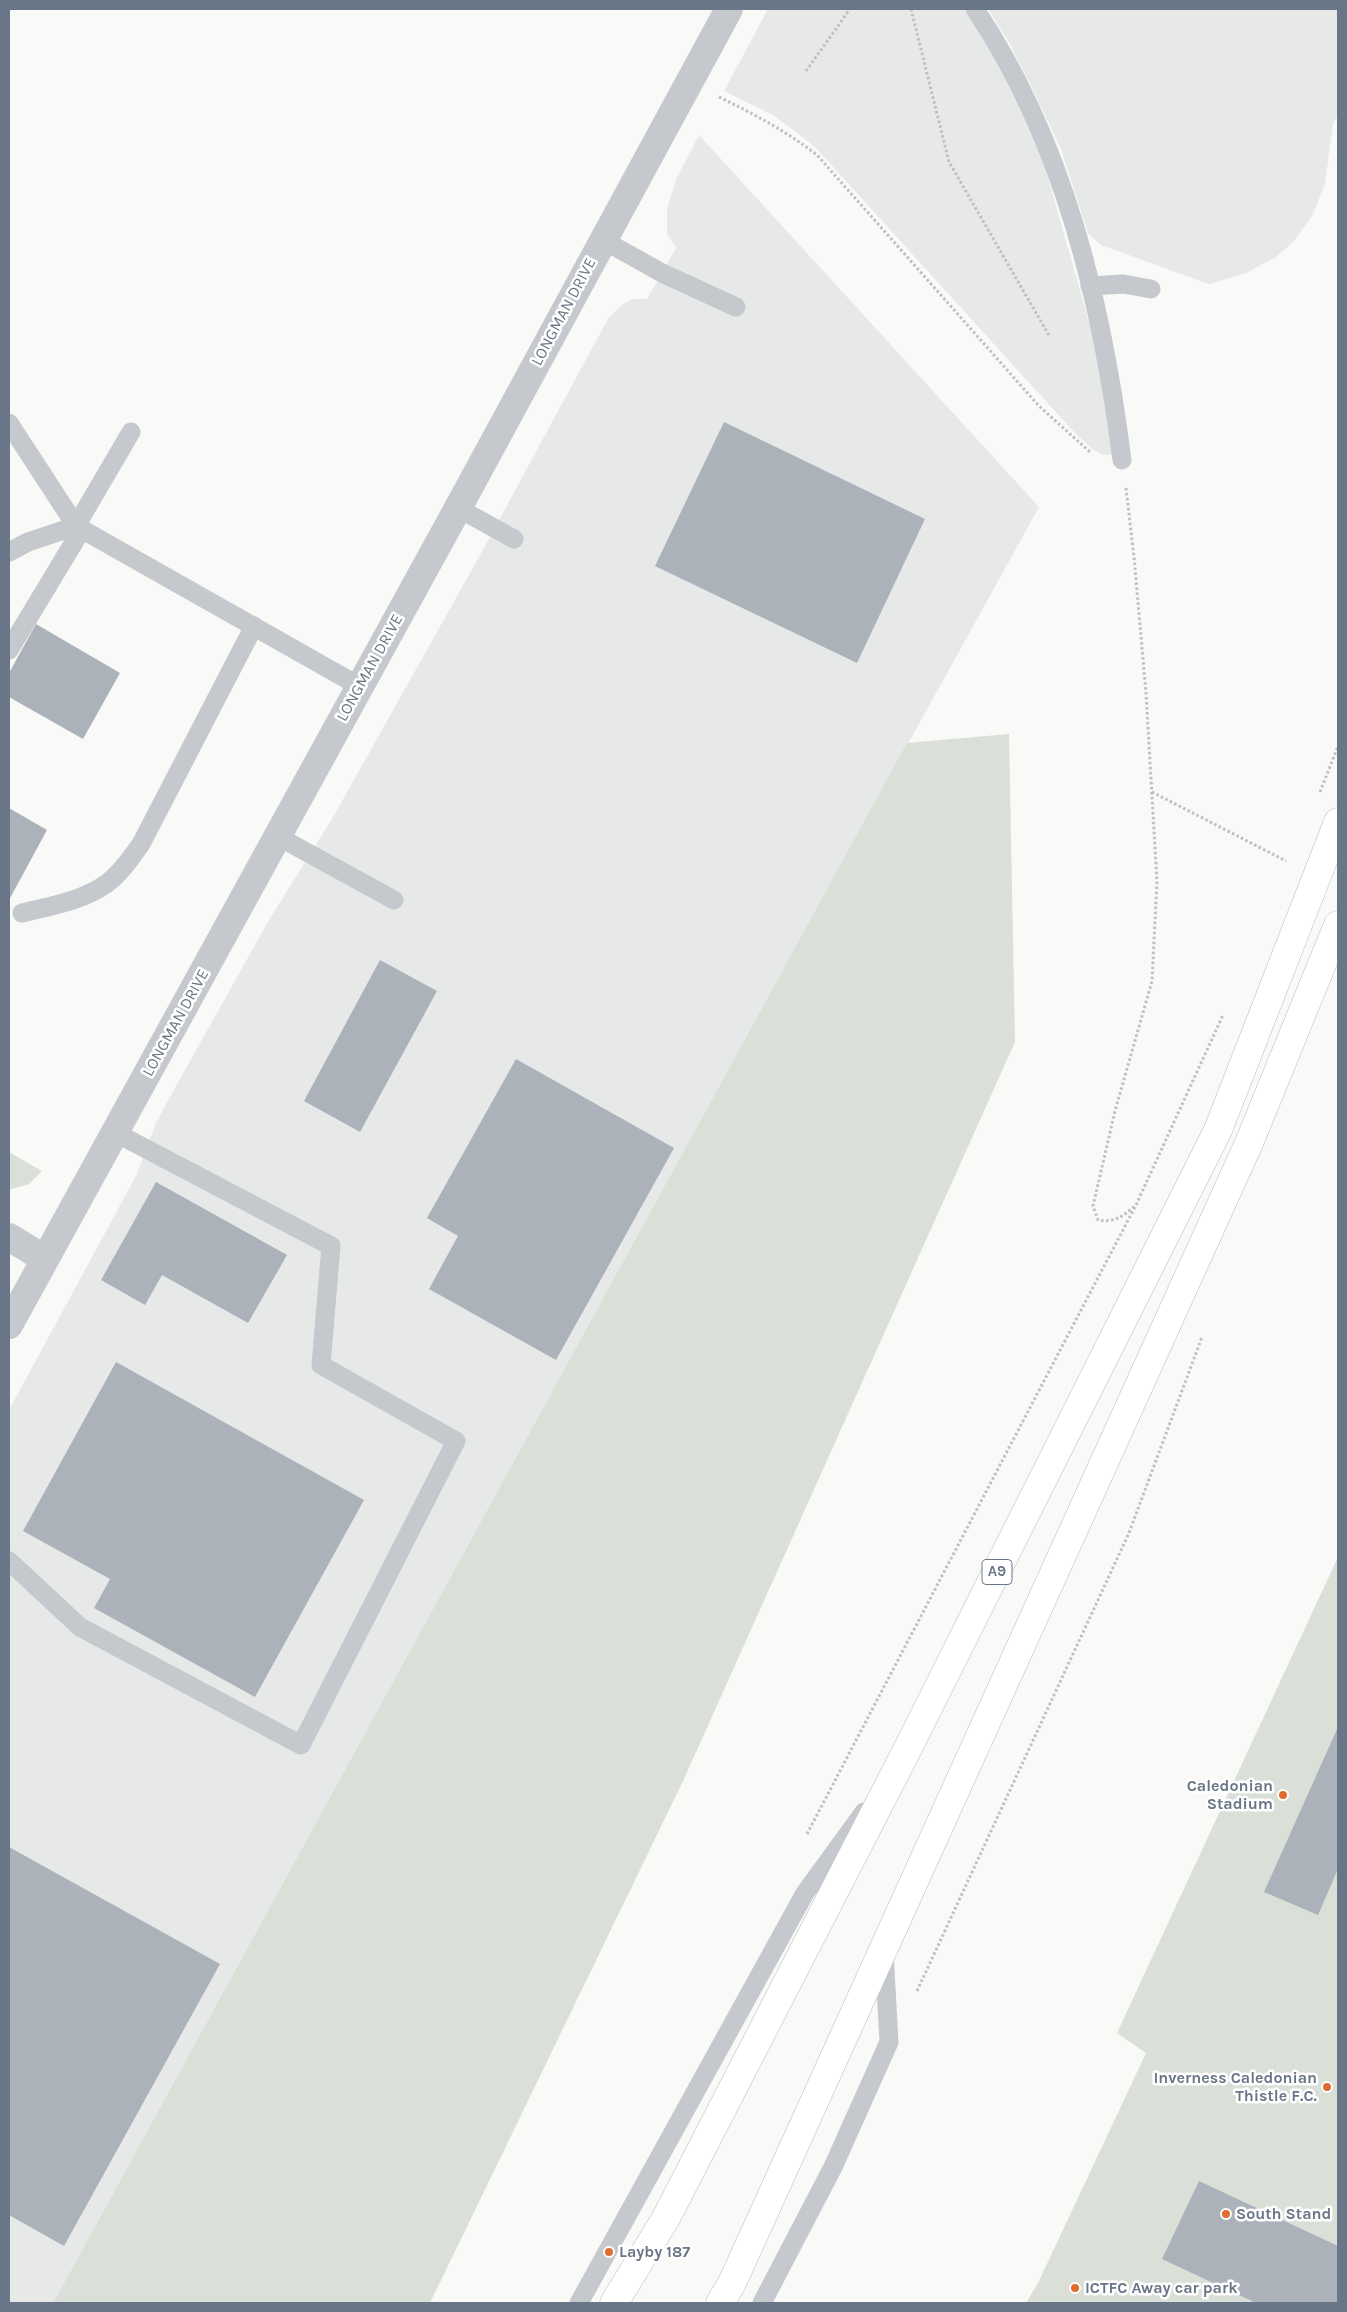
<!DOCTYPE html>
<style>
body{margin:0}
#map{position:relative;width:1347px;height:2312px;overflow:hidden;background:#f9f9f7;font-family:Karla,sans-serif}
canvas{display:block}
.frame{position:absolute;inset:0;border:10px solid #697687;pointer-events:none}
</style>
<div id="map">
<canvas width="1347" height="2312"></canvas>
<div class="frame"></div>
</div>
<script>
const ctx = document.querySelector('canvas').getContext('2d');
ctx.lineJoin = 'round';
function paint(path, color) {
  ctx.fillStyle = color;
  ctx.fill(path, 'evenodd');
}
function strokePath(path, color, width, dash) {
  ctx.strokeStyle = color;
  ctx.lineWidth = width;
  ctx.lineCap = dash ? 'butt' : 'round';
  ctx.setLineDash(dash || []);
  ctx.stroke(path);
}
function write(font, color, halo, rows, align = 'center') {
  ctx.font = font + ' Karla,sans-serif';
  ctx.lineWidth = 5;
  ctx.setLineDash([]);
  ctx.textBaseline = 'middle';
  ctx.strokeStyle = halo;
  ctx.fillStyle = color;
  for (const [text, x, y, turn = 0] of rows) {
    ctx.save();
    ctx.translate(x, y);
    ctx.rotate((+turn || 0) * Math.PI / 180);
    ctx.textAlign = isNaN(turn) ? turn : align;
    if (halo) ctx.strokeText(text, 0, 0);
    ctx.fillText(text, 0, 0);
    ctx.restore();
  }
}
const built = new Path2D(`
 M 768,9 L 964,9 L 988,47 L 1013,93 L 1031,130 L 1046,171 L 1097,350 L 1114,454 L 1103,455 L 1092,449 L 1073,431 L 814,146 L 773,115 L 724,91 Z
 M 988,9 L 1338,9 L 1338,116 L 1333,123 L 1325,184 L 1313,214 L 1294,241 L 1276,257 L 1244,274 L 1209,284 L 1101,245 L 1088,233 L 1061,149 L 1035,94 L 1010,44 Z
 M 699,135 L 1039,507 L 774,986 L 53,2303 L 9,2303 L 9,1410 L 137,1174 L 156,1123 L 171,1095 L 269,920 L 332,819 L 479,557 L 609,317 L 622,305 L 632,299 L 647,299 L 676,248 L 667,234 L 667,209 L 676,180 Z`);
const green = new Path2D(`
 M 1009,734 L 1015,1042 L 683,1781 L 430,2303 L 53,2303 L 907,743 Z
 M 9,1152 L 42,1171 L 29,1184 L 9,1190 Z
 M 1338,1557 L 1338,2303 L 1026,2303 L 1038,2283 L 1146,2053 L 1117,2033 Z`);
const building = new Path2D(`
 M 724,422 L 925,519 L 857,663 L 655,566 Z
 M 36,624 L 120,673 L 83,739 L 9,697 L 9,673 Z
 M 9,808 L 47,830 L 9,900 Z
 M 380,960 L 437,991 L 360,1132 L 304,1101 Z
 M 516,1059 L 674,1148 L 556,1360 L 429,1289 L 458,1236 L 427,1218 Z
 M 156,1182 L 287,1255 L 248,1323 L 162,1275 L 145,1305 L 101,1280 Z
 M 116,1362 L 364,1500 L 255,1697 L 94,1608 L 110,1579 L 23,1531 Z
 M 1338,1727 L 1338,1869 L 1318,1915 L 1264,1892 Z
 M 9,1847 L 220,1964 L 64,2246 L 9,2215 Z
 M 1199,2181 L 1338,2246 L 1338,2303 L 1256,2303 L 1162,2259 Z`);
const path = new Path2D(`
 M 911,9 L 949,162 L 1050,337
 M 806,71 L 850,9
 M 719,97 C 754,114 786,131 817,155 L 1039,406 L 1090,452
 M 1126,488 L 1134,557 L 1146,693 L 1157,882 L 1152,981 L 1115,1111 L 1093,1206 L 1098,1220 C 1115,1223 1123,1216 1135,1206
 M 1152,792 L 1286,861
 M 1320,792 L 1338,746
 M 807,1834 L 1136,1205 L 1223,1015
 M 917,1991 L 1129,1533 L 1202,1337`);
const service = new Path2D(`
 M 975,9 C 1064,142 1102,303 1122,460
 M 603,240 L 662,273 L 736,307
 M 1090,286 L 1123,284 L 1151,289
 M 9,423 L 76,526 L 359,686
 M 458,508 L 514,539
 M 9,552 L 28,542 L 76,526 L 131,432
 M 9,650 L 82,529
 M 277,836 L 394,900
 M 22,913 C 50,906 82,901 106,884 C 120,874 131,858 141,844 L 254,626
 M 9,1561 L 80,1627 L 301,1745 L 456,1441 L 321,1365 L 331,1246 L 116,1133
 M 579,2303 L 805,1893 L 864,1812
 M 762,2303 L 833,2167 L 889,2042 L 884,1952`);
const minor = new Path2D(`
 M 9,1237 L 45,1259
 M 9,1325 L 458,508 L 729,9`);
const trunk = new Path2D(`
 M 614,2303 L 666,2218 L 905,1754 L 1218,1130 L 1338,822
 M 720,2303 L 732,2283 L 1249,1143 L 1338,925`);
const markers = [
 [1283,1795,5,"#df6d31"],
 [1327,2087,5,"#df6d31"],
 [1226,2214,5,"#df6d31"],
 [609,2252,5,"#df6d31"],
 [1075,2288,5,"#df6d31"]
];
const shields = [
 [997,1572,30]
];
const shieldNames = [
 ["A9",997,1572]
];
const streetNames = [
 ["LONGMAN DRIVE",564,312,-62],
 ["LONGMAN DRIVE",370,668,-61],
 ["LONGMAN DRIVE",176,1023,-61]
];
const poiNames = [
 ["Caledonian",1273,1786,"right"],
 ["Stadium",1273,1804,"right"],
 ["Inverness Caledonian",1317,2078,"right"],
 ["Thistle F.C.",1317,2096,"right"],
 ["South Stand",1236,2214],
 ["Layby 187",619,2252],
 ["ICTFC Away car park",1085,2288]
];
paint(built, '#e7e8e8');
paint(green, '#dae0d8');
paint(building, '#acb2b9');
strokePath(trunk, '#b8bbbe', 29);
strokePath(path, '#bdbfc2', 3, [2.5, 2.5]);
strokePath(service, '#c5c8cc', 19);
strokePath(minor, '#c5c8cc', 28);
strokePath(trunk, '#fff', 28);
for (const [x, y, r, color] of markers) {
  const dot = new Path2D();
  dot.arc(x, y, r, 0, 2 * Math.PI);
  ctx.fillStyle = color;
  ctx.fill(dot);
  strokePath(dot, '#fff', 2);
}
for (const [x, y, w] of shields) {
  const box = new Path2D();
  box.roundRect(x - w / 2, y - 12.5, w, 25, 4);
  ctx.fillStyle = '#fff';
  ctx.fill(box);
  strokePath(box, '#697687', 1);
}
write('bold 15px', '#697687', null, shieldNames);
write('16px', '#697687', '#fff', streetNames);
write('bold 16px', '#697687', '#fff', poiNames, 'left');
</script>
